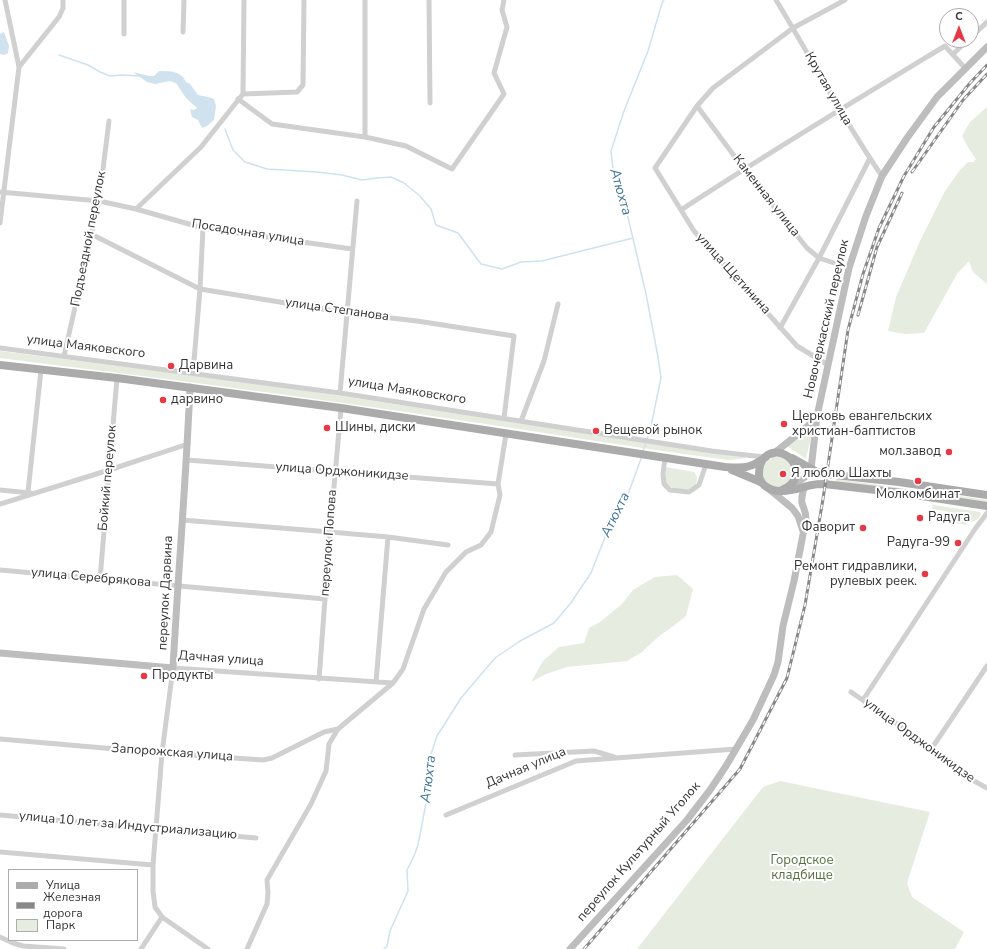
<!DOCTYPE html>
<meta charset="utf-8">
<style>
body{margin:0}
#map{position:relative;width:987px;height:949px;overflow:hidden;background:#fff;font-family:"Nunito Sans",sans-serif}
canvas{display:block}
.legend{position:absolute;left:8px;top:869px;width:130px;height:72px;box-sizing:border-box;background:#fff;border:1px solid #adadad;margin:0;padding:5px 7px;list-style:none;font-size:12px;color:#333}
.legend li{display:flex;align-items:center;gap:8px;height:20px}
.legend b{width:20px;border:1px solid #adadad}
.north{position:absolute;left:939px;top:8px;width:40px;height:40px;box-sizing:border-box;background:#fff;border:1px solid #adadad;border-radius:50%;rotate:0deg;font-size:11px;font-weight:700;line-height:16px;text-align:center;color:#333}
.north::after{content:'';display:block;margin:auto;width:14px;height:18px;background:#e63946;clip-path:polygon(50% 0,100% 100%,50% 72%,0 100%)}
</style>
<div id="map">
<canvas width="987" height="949"></canvas>
<ul class="legend">
<li><b style="height:5px;background:#ababab"></b>Улица</li>
<li><b style="height:5px;background:#888"></b>Железная дорога</li>
<li><b style="height:11px;background:#e6ecdf"></b>Парк</li>
</ul>
<div class="north">С</div>
</div>
<script>
const ctx = document.querySelector('canvas').getContext('2d');
ctx.lineJoin = 'round';
function paint(path, color) {
  ctx.fillStyle = color;
  ctx.fill(path, 'evenodd');
}
function strokePath(path, color, width, dash) {
  ctx.strokeStyle = color;
  ctx.lineWidth = width;
  ctx.lineCap = dash ? 'butt' : 'round';
  ctx.setLineDash(dash || []);
  ctx.stroke(path);
}
function write(font, color, halo, rows, align = 'center') {
  ctx.font = font + ' "Nunito Sans",sans-serif';
  ctx.lineWidth = 4;
  ctx.setLineDash([]);
  ctx.textBaseline = 'middle';
  ctx.strokeStyle = halo;
  ctx.fillStyle = color;
  for (const [text, x, y, turn = 0] of rows) {
    ctx.save();
    ctx.translate(x, y);
    ctx.rotate((+turn || 0) * Math.PI / 180);
    ctx.textAlign = isNaN(turn) ? turn : align;
    if (halo) ctx.strokeText(text, 0, 0);
    ctx.fillText(text, 0, 0);
    ctx.restore();
  }
}
const green = new Path2D(`
 M 987,107 L 987,284 L 973,272 L 969,261 L 957,274 L 924,333 L 905,334 L 888,331 L 896,297 L 920,241 L 945,191 L 960,170 L 968,162 L 973,162 L 976,159 L 969,149 L 962,136 L 970,122 Z
 M 0,351 L 289,388 L 747,458 L 729,460 L 720,459 C 630,447 542,432 452,419 C 302,396 151,377 0,358 Z
 M 813,428 L 806,459 L 787,446 Z
 M763 472a15 15 0 1 1 30 0a15 15 0 1 1-30 0Z
 M 666,467 L 694,472 L 697,477 L 696,485 L 688,491 L 673,488 L 665,483 Z
 M 836,479 L 987,500 L 987,503 L 835,482 Z
 M 933,505 L 980,512 L 981,514 C 978,520 974,522 967,522 L 966,525 L 955,523 L 954,519 L 955,513 L 933,509 L 932,507 L 932,506 Z
 M 677,575 L 693,589 L 686,616 L 672,627 L 658,637 L 642,652 L 627,661 L 567,667 L 546,674 L 531,682 L 543,661 L 559,647 L 584,643 L 589,628 L 600,622 L 622,604 L 633,590 L 655,577 Z
 M 780,781 L 930,812 L 907,883 L 912,897 L 964,932 L 955,949 L 637,949 L 763,787 Z`);
const water = new Path2D(`
 M 4,32 L 9,46 L 8,53 L 4,55 L 0,54 L 0,34 Z
 M 159,71 C 171,71 181,71 186,82 L 190,84 L 198,95 L 208,97 L 214,99 L 216,106 L 214,120 L 207,126 L 202,128 L 198,120 L 192,117 L 190,109 L 194,110 L 197,108 L 186,98 L 176,83 L 170,81 L 155,84 L 147,82 L 133,72 L 149,76 L 154,76 Z`);
const stream = new Path2D(`
 M 59,55 L 88,65 L 100,72 L 110,76 L 122,75 L 141,76
 M 225,129 L 233,150 L 245,162 L 267,169 L 317,172 L 342,175 L 362,180 L 377,178 L 391,177 L 404,183 L 420,196 L 431,209 L 436,225 L 458,233 L 481,264 L 502,269 L 521,262 L 542,261 L 633,238
 M 647,439 L 651,426 L 661,378 L 658,357 L 646,294 L 627,213 L 614,178 L 611,151 L 624,111 L 648,51 L 662,3 L 664,0
 M 643,451 L 646,443
 M 384,949 L 387,946 L 390,931 L 408,891 L 407,870 L 414,856 L 418,845 L 426,803 L 429,760 L 437,736 L 461,698 L 495,658 L 520,641 L 554,623 L 570,604 L 591,573 L 607,532 L 623,508 L 642,456`);
const street = new Path2D(`
 M 365,0 L 365,137
 M 429,0 L 430,103
 M 776,0 C 812,59 843,120 882,176
 M 183,32 L 184,0
 M 124,34 L 124,0
 M 971,37 L 987,22
 M 953,54 L 968,40
 M 19,67 L 59,17 L 63,8 L 63,0
 M 243,94 L 297,92 L 303,85 L 304,0
 M 238,99 L 272,124 L 365,137 L 406,146 L 452,169 L 504,94 L 494,73 L 507,27 L 502,10 L 504,0
 M 697,106 L 744,169 L 807,248 L 819,258 L 849,268
 M 0,192 L 99,201 L 136,209 L 203,228 L 352,249
 M 136,209 L 201,147 L 243,94 L 244,0
 M 681,210 C 768,153 856,100 945,46 L 965,68
 M 0,223 L 19,67 L 5,0
 M 91,234 L 200,289 L 347,313 L 417,321 L 514,336 L 504,418
 M 780,328 L 819,258 L 870,158
 M 0,348 L 340,393 L 712,451 L 746,455 L 765,457
 M 64,356 L 99,201 L 109,121
 M 828,365 L 797,346 L 694,231 L 655,168 L 697,106 L 713,88 L 793,28 L 845,0
 M 193,373 L 200,289 L 203,228
 M 340,393 L 357,201
 M 521,421 L 544,361 L 558,304
 M 665,458 L 663,474 L 664,484 L 670,490 L 689,492 L 699,485 L 706,464
 M 187,460 L 498,484
 M 0,490 L 31,493
 M 28,492 L 41,370
 M 0,504 L 109,470 L 188,444
 M 182,520 L 330,532 L 388,537 L 448,545
 M 0,570 L 325,599
 M 100,579 L 117,378
 M 319,679 L 330,532 L 341,408
 M 376,682 L 388,537
 M 851,692 L 932,748 L 958,772 L 987,788
 M 863,700 L 975,529 L 987,513
 M 0,739 L 162,753 L 263,760 L 272,758 L 324,732 L 338,729
 M 932,748 L 987,666
 M 515,755 L 594,751 L 614,757
 M 0,815 L 256,838
 M 446,815 L 576,761 L 736,749
 M 0,852 L 153,865
 M 0,937 L 13,943 L 23,946 L 64,949
 M 141,949 L 162,917
 M 208,949 L 162,917 L 155,907 L 153,891 L 153,865 L 162,753 L 173,668 L 393,683
 M 247,949 L 267,904 L 268,893 L 267,880 L 311,804 L 326,771 L 329,744 L 338,729 L 393,683 L 403,669 L 424,609 L 446,572 L 466,552 L 481,545 L 491,532 L 500,495 L 498,484 L 506,434`);
const secondary = new Path2D(`
 M 773,454 L 808,426 L 817,416
 M 789,487 L 798,482 L 805,477 L 811,469 L 817,416 L 849,268 L 866,216 L 882,176 L 907,138 L 937,97 L 987,47
 M 769,489 L 792,508 L 798,516 L 803,531
 M 0,653 L 173,668 C 178,574 186,481 190,387
 M 570,949 L 687,820 L 710,790 L 726,766 L 753,720 L 774,675 L 778,662 L 783,626 L 794,581 L 806,519 C 806,511 804,510 802,503 C 801,498 803,492 804,487`);
const primary = new Path2D(`
 M 0,365 L 117,378 L 341,408 L 725,467 C 745,468 749,469 766,457
 M 792,458 L 817,472 L 826,474 L 899,482 L 987,495
 M 732,470 L 756,480 L 762,483
 M 782,490 C 814,476 785,440 765,457 C 760,462 759,468 759,474 C 759,478 761,482 764,485 C 777,497 797,488 812,485 C 816,484 820,484 824,484 L 902,493 L 987,506`);
const rail = new Path2D(`
 M 912,172 L 963,100 L 987,74
 M 858,315 L 877,247 L 902,193
 M 584,949 L 740,769 L 787,678 L 805,605 L 823,499 L 848,330 L 863,274 L 879,228 L 904,176 L 934,127 L 970,83 L 987,65`);
const markers = [
 [171,366,4,"#e63946"],
 [163,400,4,"#e63946"],
 [784,424,4,"#e63946"],
 [327,428,4,"#e63946"],
 [596,431,4,"#e63946"],
 [949,452,4,"#e63946"],
 [783,474,4,"#e63946"],
 [918,481,4,"#e63946"],
 [920,518,4,"#e63946"],
 [863,528,4,"#e63946"],
 [958,543,4,"#e63946"],
 [925,574,4,"#e63946"],
 [144,676,4,"#e63946"]
];
const streetNames = [
 ["Крутая улица",828,89,60],
 ["Каменная улица",766,196,52],
 ["Посадочная улица",248,233,9],
 ["Подъездной переулок",89,239,-79],
 ["улица Щетинина",733,274,48],
 ["улица Степанова",337,310,8],
 ["Новочеркасский переулок",827,319,-77],
 ["улица Маяковского",86,347,7],
 ["улица Маяковского",407,391,9],
 ["улица Орджоникидзе",342,472,4],
 ["Бойкий переулок",108,478,-85],
 ["переулок Попова",329,543,-86],
 ["улица Серебрякова",91,578,5],
 ["переулок Дарвина",166,593,-87],
 ["Дачная улица",221,659,4],
 ["улица Орджоникидзе",919,741,36],
 ["Запорожская улица",172,753,4],
 ["Дачная улица",526,768,-23],
 ["улица 10 лет за Индустриализацию",128,826,5],
 ["переулок Культурный Уголок",639,852,-49]
];
const poiNames = [
 ["Дарвина",179,366],
 ["дарвино",171,400],
 ["Церковь евангельских",792,417],
 ["христиан-баптистов",792,432],
 ["Шины, диски",335,428],
 ["Вещевой рынок",604,431],
 ["мол.завод",941,452,"right"],
 ["Я люблю Шахты",791,474],
 ["Молкомбинат",918,495,"center"],
 ["Радуга",928,518],
 ["Фаворит",855,528,"right"],
 ["Радуга-99",950,543,"right"],
 ["Ремонт гидравлики,",917,567,"right"],
 ["рулевых реек.",917,582,"right"],
 ["Продукты",152,676]
];
const parkNames = [
 ["Городское",802,861],
 ["кладбище",802,876]
];
const waterNames = [
 ["Атюхта",620,192,74],
 ["Атюхта",616,515,-64],
 ["Атюхта",429,779,-83]
];
paint(green, '#e6ecdf');
paint(water, '#cfe2ee');
strokePath(stream, '#cfe2ee', 1.5);
strokePath(street, '#d0d0d0', 5);
strokePath(secondary, '#bdbdbd', 7);
strokePath(primary, '#ababab', 8);
strokePath(rail, '#888', 3);
strokePath(rail, '#fff', 1.5, [4.5]);
for (const [x, y, r, color] of markers) {
  const dot = new Path2D();
  dot.arc(x, y, r, 0, 2 * Math.PI);
  ctx.fillStyle = color;
  ctx.fill(dot);
  strokePath(dot, '#fff', 1.5);
}
write('13px', '#333', '#fff', streetNames);
write('13px', '#333', '#fff', poiNames, 'left');
write('13px', '#56703f', '#fff', parkNames);
write('italic 14px', '#3f7597', '#fff', waterNames);
</script>
